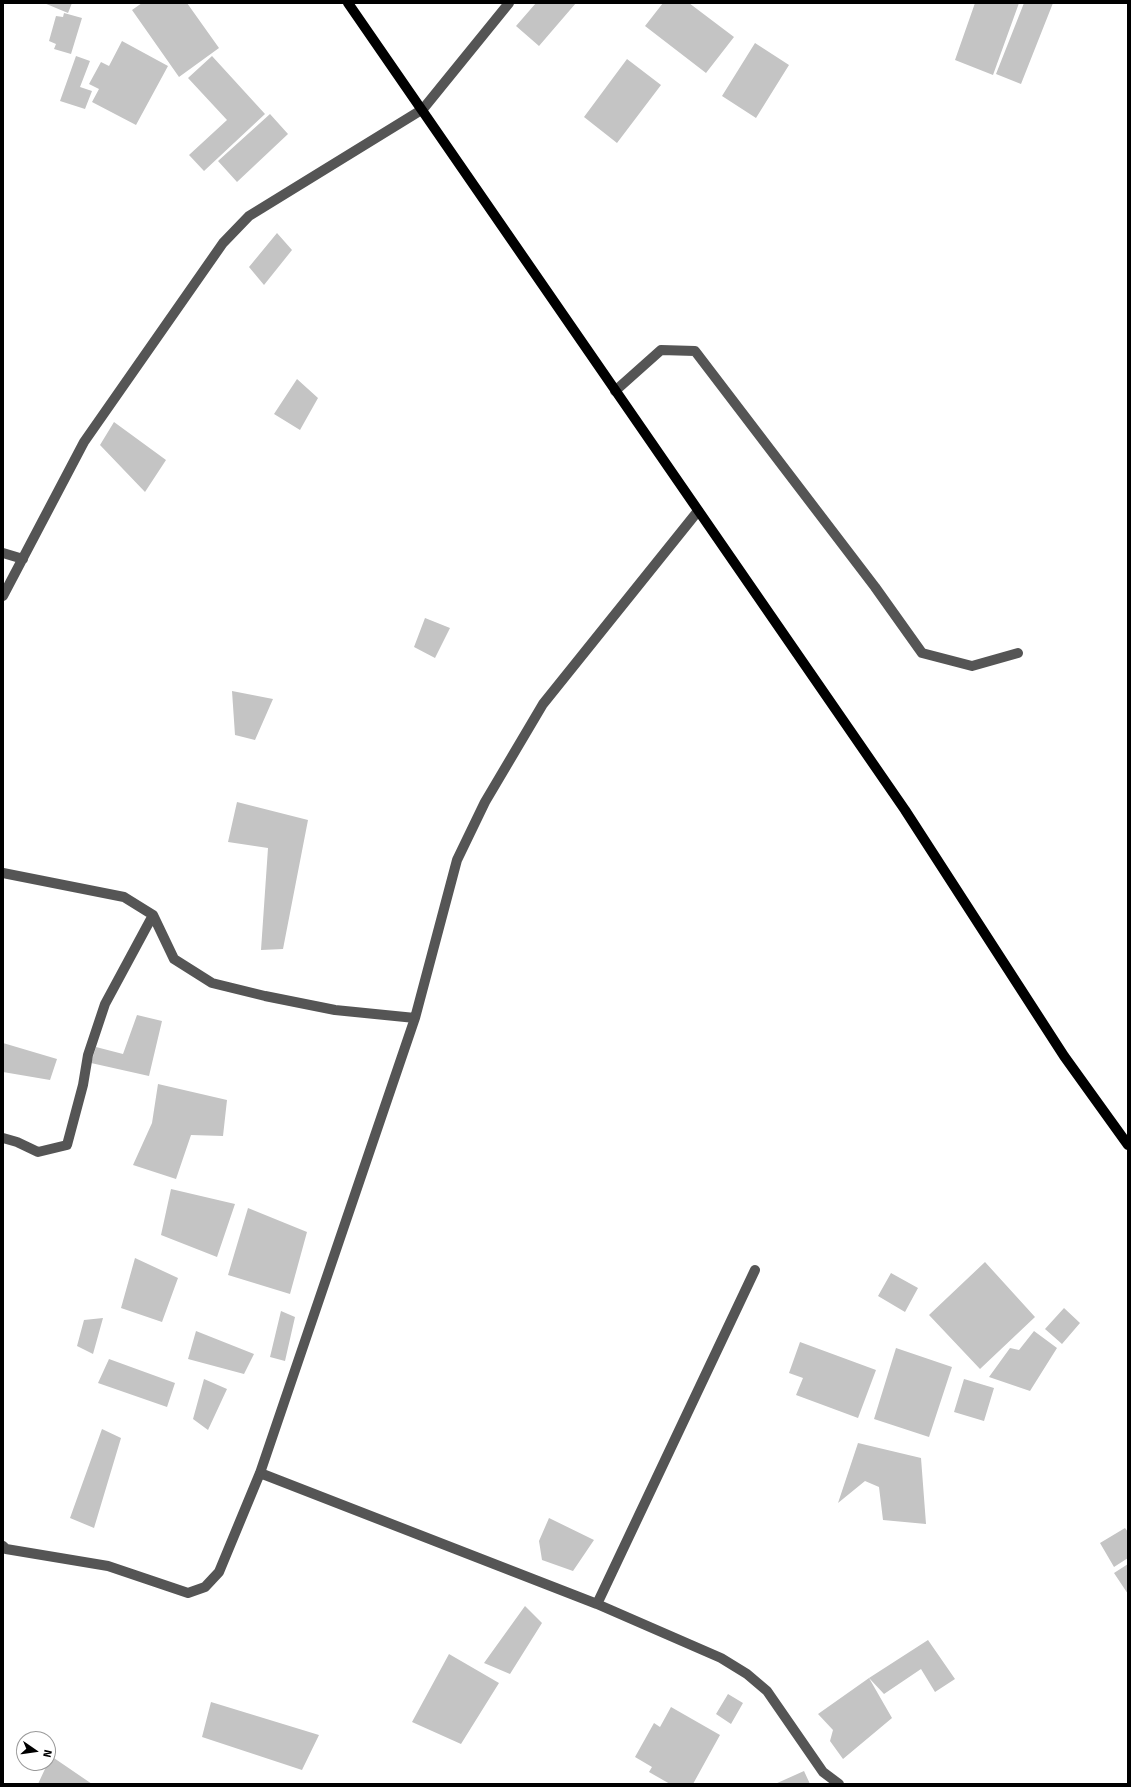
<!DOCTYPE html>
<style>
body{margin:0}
#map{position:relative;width:1131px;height:1787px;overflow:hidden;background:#fff;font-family:Signika,sans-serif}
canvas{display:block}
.frame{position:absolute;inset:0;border:4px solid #000;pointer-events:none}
.north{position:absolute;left:16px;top:1731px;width:40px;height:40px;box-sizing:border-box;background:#fff;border:1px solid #999;border-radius:50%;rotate:103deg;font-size:11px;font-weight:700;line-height:16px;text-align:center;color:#000}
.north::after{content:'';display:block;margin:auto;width:14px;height:18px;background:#000;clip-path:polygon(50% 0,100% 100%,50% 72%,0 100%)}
</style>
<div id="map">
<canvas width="1131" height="1787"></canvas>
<div class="frame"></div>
<div class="north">N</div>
</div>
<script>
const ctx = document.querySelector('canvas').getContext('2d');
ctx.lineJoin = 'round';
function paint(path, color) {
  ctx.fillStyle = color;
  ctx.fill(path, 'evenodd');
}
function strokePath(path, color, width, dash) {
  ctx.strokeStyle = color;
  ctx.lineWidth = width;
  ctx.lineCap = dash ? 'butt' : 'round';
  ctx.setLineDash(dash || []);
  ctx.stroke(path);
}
const building = new Path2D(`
 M 44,3 L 72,3 L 68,13 Z
 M 142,3 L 187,3 L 219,48 L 179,77 L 132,10 Z
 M 536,3 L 576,3 L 539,46 L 516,26 Z
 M 663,3 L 689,3 L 734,37 L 706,73 L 645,26 Z
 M 975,3 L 1019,3 L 993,75 L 955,60 Z
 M 1024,3 L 1053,3 L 1021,84 L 996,74 Z
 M 64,13 L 82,18 L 71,54 L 54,49 L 56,44 L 49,41 L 56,16 L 63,17 Z
 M 122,41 L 168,66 L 136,125 L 92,102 L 99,89 L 89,84 L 101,62 L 109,66 Z
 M 755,43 L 789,65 L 756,118 L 722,96 Z
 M 76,56 L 90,61 L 80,87 L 92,91 L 85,109 L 60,101 Z
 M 212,56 L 265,114 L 204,171 L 189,155 L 227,120 L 188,78 Z
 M 627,59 L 661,85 L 617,143 L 584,117 Z
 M 270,114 L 288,134 L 237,182 L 218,161 Z
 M 277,233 L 292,250 L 264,285 L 249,267 Z
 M 297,379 L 318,398 L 300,430 L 274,414 Z
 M 114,422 L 166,460 L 145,492 L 100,445 Z
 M 425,618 L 450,628 L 435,658 L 414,647 Z
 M 232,691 L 273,699 L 255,740 L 235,735 Z
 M 237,802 L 308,820 L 283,949 L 261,950 L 268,848 L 228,842 Z
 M 137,1015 L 162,1021 L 149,1076 L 91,1063 L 96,1047 L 123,1054 Z
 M 3,1043 L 57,1059 L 50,1080 L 3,1072 Z
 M 158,1084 L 227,1100 L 223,1136 L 191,1135 L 176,1179 L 133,1165 L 152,1123 Z
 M 171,1189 L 235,1204 L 217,1257 L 161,1235 Z
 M 248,1208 L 307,1232 L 290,1294 L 228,1275 Z
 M 135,1258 L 178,1278 L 162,1322 L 121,1308 Z
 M 985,1262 L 1035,1317 L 980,1369 L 929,1315 Z
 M 891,1273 L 918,1288 L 905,1312 L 878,1296 Z
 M 1064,1308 L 1080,1323 L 1062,1344 L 1045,1329 Z
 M 281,1311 L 295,1317 L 285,1361 L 270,1357 Z
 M 103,1318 L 93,1354 L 77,1346 L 84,1320 Z
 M 196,1331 L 254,1354 L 244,1374 L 188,1359 Z
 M 1034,1331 L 1057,1348 L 1030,1391 L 989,1377 L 1010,1348 L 1019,1350 Z
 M 800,1342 L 876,1370 L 858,1418 L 796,1395 L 803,1378 L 789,1373 Z
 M 896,1348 L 952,1367 L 929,1437 L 874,1419 Z
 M 109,1359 L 175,1383 L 167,1407 L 98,1383 Z
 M 204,1379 L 227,1389 L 208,1430 L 193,1419 Z
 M 964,1379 L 994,1388 L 984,1421 L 954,1412 Z
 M 102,1429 L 121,1438 L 94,1528 L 70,1518 Z
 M 858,1443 L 921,1458 L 926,1524 L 883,1520 L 879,1487 L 865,1481 L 838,1503 Z
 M 549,1518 L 594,1540 L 573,1571 L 542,1560 L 539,1541 Z
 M 1125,1528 L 1128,1532 L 1128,1558 L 1114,1567 L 1100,1543 Z
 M 1128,1564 L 1128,1594 L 1114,1573 Z
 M 525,1606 L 542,1623 L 510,1674 L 484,1663 Z
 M 928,1640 L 955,1679 L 935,1692 L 921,1669 L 884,1694 L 869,1678 Z
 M 449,1654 L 499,1683 L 461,1744 L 412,1722 Z
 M 869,1678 L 892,1718 L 843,1759 L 830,1741 L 833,1730 L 818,1714 Z
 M 728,1694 L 743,1703 L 731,1724 L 716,1714 Z
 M 211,1702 L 319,1735 L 302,1770 L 202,1737 Z
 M 671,1707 L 720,1735 L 693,1784 L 670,1784 L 649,1772 L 652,1767 L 635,1757 L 654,1723 L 660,1727 Z
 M 51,1756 L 92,1784 L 38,1784 Z
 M 804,1771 L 810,1784 L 775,1784 Z`);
const minor = new Path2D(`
 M 615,391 L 661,350 L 695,351 L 875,587 L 922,653 L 972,666 L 1018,653
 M 3,553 L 23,559
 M 3,596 L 84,442 L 223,243 L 249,216 L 423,109 L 509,3
 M 3,873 L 124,897 L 153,915 L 174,959 L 212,983 L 265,996 L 335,1010 L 415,1018
 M 3,1138 L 17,1142 L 38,1152 L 67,1145 L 83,1085 L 88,1055 L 105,1004 L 153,915
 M 260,1473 L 597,1604 L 721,1658 L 747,1674 L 767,1691 L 823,1772 L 839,1784
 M 3,1546 L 6,1549 L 108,1566 L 188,1593 L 205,1587 L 219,1572 L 260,1473 L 415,1018 L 457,860 L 485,802 L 543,704 L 698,511
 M 597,1604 L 755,1270`);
const major = new Path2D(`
 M 348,3 L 905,810 L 1064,1056 L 1128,1145`);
paint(building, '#c4c4c4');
strokePath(minor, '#555', 10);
strokePath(major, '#000', 10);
</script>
